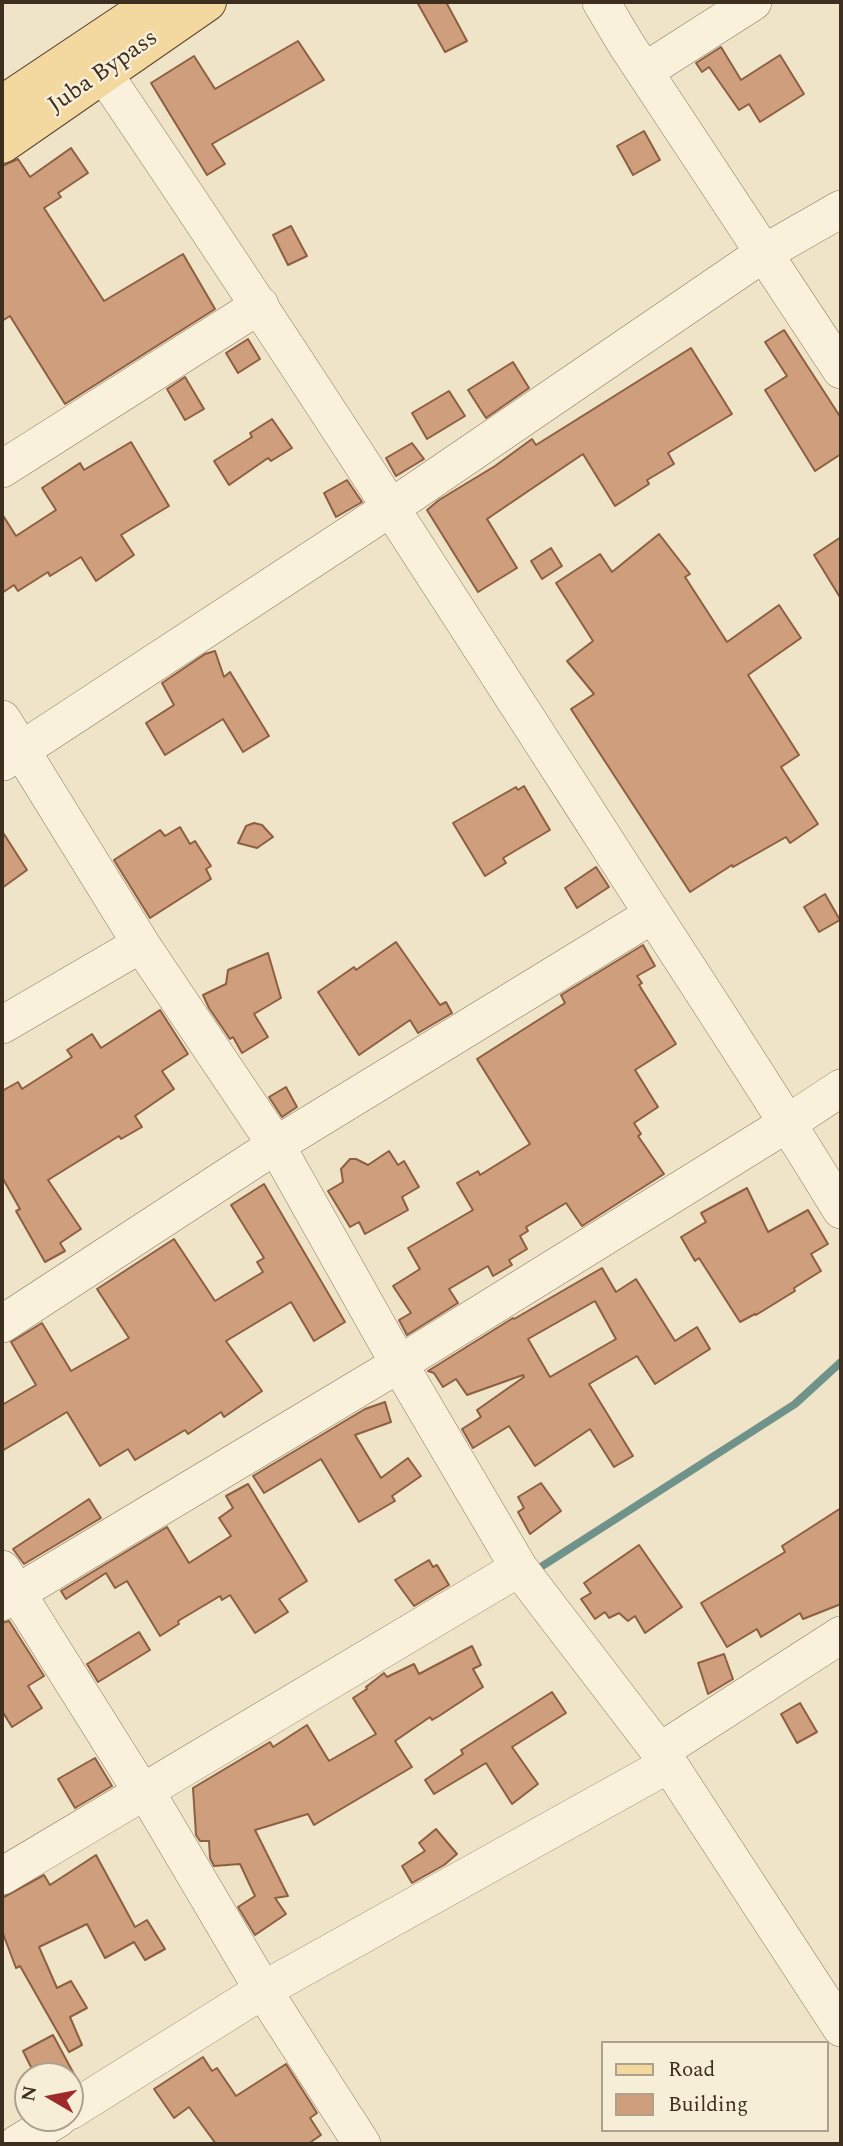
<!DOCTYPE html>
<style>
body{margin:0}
#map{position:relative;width:843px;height:2146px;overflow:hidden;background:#f0e4c8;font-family:Spectral,serif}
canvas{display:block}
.frame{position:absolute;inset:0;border:4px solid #3d2e20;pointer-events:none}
.legend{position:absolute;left:601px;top:2041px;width:228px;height:91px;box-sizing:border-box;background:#f7eed8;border:2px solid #ada18e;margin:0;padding:9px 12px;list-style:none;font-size:21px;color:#3d2e20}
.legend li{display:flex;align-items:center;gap:14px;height:35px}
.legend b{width:35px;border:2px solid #ada18e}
.north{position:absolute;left:14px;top:2062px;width:70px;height:70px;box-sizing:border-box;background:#f7eed8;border:2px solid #ada18e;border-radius:50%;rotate:280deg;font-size:19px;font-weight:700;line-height:28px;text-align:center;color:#3d2e20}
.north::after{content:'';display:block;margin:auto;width:24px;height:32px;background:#9e2a2b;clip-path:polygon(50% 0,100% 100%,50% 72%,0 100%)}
</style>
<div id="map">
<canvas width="843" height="2146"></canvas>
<div class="frame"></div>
<ul class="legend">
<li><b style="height:9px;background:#f3d9a0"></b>Road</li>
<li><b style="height:19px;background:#cf9f7d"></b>Building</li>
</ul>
<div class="north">N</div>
</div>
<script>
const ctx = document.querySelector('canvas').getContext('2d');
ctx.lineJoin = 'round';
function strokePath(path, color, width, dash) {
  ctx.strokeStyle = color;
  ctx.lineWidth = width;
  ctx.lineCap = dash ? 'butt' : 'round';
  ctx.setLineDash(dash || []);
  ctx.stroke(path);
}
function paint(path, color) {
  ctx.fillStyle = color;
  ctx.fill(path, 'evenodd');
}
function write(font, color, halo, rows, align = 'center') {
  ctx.font = font + ' Spectral,serif';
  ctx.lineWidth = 5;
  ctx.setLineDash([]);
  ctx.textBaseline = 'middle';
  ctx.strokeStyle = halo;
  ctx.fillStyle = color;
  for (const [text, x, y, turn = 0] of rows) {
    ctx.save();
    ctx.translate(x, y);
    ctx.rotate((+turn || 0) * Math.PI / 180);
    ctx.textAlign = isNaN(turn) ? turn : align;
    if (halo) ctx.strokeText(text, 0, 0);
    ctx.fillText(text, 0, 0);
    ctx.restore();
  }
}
const stream = new Path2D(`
 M 533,1572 L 795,1404 L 841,1362`);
const building = new Path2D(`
 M 417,2 L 446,2 L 467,41 L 445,52 Z
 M 298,41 L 324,80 L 212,144 L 225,164 L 207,175 L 151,83 L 194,56 L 215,89 Z
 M 721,47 L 741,80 L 780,55 L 804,94 L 760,122 L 749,104 L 739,110 L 709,67 L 702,72 L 696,63 Z
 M 644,131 L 660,160 L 633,175 L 617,146 Z
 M 71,148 L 88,173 L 58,193 L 61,197 L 44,208 L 104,301 L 183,254 L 215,309 L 65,404 L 10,316 L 2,321 L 2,166 L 18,159 L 30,177 Z
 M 291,226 L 307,256 L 288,265 L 273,235 Z
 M 784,330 L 841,418 L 841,454 L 815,471 L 765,390 L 787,376 L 765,342 Z
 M 248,339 L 260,359 L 238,373 L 226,353 Z
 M 691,348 L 732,414 L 668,453 L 674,464 L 647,480 L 649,484 L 615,506 L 583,454 L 487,519 L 517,568 L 478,592 L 427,510 L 439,500 L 495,466 L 532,439 L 536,445 Z
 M 513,362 L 529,388 L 486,418 L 468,390 Z
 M 185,377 L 204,409 L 185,420 L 167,389 Z
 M 449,391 L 465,416 L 427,439 L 412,413 Z
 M 272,419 L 292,448 L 271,461 L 268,458 L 229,485 L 214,461 L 252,437 L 250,433 Z
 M 131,442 L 169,506 L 121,535 L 134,555 L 96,581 L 81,557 L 50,576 L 48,572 L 18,591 L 14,585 L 2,593 L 2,514 L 16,536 L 56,510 L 42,488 L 80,463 L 84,470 Z
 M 412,443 L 424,459 L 396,476 L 386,458 Z
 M 347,480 L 362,502 L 336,517 L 324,493 Z
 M 659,534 L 690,574 L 685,577 L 727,642 L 779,605 L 801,638 L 748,675 L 799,755 L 781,767 L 818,824 L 790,843 L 786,837 L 733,867 L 732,865 L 690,892 L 571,709 L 594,694 L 567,661 L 593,641 L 556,583 L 600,554 L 612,572 Z
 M 841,537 L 841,599 L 814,555 Z
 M 551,548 L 562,566 L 542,579 L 531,561 Z
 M 215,651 L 224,677 L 230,672 L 269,736 L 243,752 L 223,719 L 165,755 L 146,723 L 174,705 L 162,683 L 205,654 Z
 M 524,786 L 550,830 L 503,858 L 506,863 L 485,876 L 453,823 L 516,787 L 518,790 Z
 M 254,823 L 262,825 L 273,837 L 257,848 L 238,843 L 246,826 Z
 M 180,827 L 190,844 L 195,841 L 211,866 L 206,869 L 211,879 L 150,918 L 114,860 L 160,830 L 165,836 Z
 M 2,831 L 27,870 L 2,888 Z
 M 596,867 L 609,887 L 577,908 L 565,888 Z
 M 825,894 L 840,920 L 819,932 L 804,907 Z
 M 396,942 L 440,1005 L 446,1002 L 452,1013 L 418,1033 L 410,1020 L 359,1055 L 318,992 L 354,967 L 356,970 Z
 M 643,945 L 655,966 L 637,976 L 642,983 L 639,985 L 676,1044 L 635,1070 L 658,1107 L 634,1123 L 641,1134 L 638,1136 L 664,1174 L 582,1226 L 566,1203 L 526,1227 L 528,1231 L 520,1236 L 527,1249 L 509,1260 L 512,1265 L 493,1276 L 488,1266 L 449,1289 L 458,1303 L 407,1335 L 399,1320 L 411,1313 L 393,1286 L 420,1269 L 408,1248 L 473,1210 L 457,1183 L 478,1171 L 480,1175 L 530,1144 L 477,1059 L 565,1003 L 561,995 Z
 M 268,953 L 281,998 L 254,1014 L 268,1037 L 242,1053 L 233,1037 L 230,1039 L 209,1008 L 203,995 L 226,984 L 228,970 Z
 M 160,1010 L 188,1054 L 162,1071 L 174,1089 L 135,1116 L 142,1127 L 121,1139 L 119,1136 L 48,1180 L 81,1229 L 60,1243 L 65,1251 L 45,1262 L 16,1211 L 20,1209 L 2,1177 L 2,1091 L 18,1082 L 22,1089 L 72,1057 L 67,1050 L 92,1034 L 101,1048 Z
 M 286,1087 L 297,1107 L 282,1117 L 269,1097 Z
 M 389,1151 L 398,1165 L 404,1161 L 419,1187 L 402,1197 L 408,1210 L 365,1234 L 359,1222 L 350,1227 L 328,1191 L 343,1182 L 341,1169 L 350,1159 L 356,1159 L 368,1165 Z
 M 264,1184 L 345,1322 L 314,1341 L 291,1302 L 226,1341 L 262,1391 L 224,1417 L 221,1412 L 188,1434 L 185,1430 L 135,1460 L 128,1449 L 100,1466 L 67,1412 L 2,1451 L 2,1405 L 36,1385 L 11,1342 L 42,1323 L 71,1371 L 129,1338 L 97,1289 L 174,1239 L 215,1301 L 263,1272 L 257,1262 L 264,1258 L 231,1205 Z
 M 747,1188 L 768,1232 L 808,1210 L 828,1244 L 811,1254 L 821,1271 L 794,1288 L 795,1291 L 756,1315 L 755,1314 L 740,1322 L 699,1258 L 695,1261 L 681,1237 L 706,1222 L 701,1213 Z
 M 602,1268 L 616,1292 L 636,1279 L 675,1341 L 697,1327 L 710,1349 L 655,1384 L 637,1356 L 589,1384 L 633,1456 L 614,1467 L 590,1429 L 535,1466 L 509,1426 L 473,1448 L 462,1429 L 481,1417 L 477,1410 L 524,1377 L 523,1375 L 467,1395 L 456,1379 L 443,1387 L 434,1373 L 428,1371 L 513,1318 L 514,1319 ZM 595,1301 L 616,1339 L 550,1377 L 528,1339 Z
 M 385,1402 L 391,1422 L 355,1435 L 381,1478 L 408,1458 L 421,1476 L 392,1496 L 395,1501 L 359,1522 L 321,1459 L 264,1493 L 253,1476 L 365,1409 Z
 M 541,1483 L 561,1511 L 530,1534 L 518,1512 L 524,1508 L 518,1497 Z
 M 248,1484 L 307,1581 L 279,1599 L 288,1612 L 255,1633 L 230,1595 L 222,1600 L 220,1596 L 178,1621 L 179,1624 L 160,1636 L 127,1581 L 115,1588 L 106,1573 L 66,1599 L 61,1591 L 167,1527 L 189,1563 L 231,1536 L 219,1518 L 233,1508 L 226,1496 Z
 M 89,1499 L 101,1518 L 24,1564 L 13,1549 Z
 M 841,1508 L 841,1604 L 803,1619 L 800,1613 L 761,1637 L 757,1629 L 727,1647 L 701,1603 L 785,1552 L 782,1546 Z
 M 639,1545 L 682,1607 L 645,1633 L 635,1616 L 628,1621 L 619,1613 L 609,1618 L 605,1612 L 595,1619 L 581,1599 L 591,1593 L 584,1583 Z
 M 429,1560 L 433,1567 L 437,1565 L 449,1585 L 414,1606 L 395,1580 Z
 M 9,1621 L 44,1676 L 28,1686 L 42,1708 L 12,1727 L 2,1711 L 2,1623 Z
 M 139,1632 L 150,1650 L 98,1682 L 87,1664 Z
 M 472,1646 L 481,1665 L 473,1669 L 483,1687 L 439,1716 L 432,1720 L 430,1717 L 395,1741 L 412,1767 L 314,1825 L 308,1814 L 255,1830 L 288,1896 L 275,1898 L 286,1914 L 255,1935 L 238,1907 L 255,1896 L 240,1864 L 214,1866 L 210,1858 L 209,1841 L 200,1841 L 196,1835 L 193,1788 L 270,1742 L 273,1747 L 307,1725 L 329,1761 L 376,1734 L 353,1698 L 367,1689 L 366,1687 L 384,1673 L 387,1677 L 414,1664 L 419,1674 Z
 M 724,1654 L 733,1679 L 708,1694 L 698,1663 Z
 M 552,1692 L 566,1713 L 512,1747 L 538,1784 L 512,1804 L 486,1763 L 434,1794 L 425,1780 L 463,1754 L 461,1750 Z
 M 800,1703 L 817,1732 L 797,1743 L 781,1714 Z
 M 95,1758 L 112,1786 L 75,1808 L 58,1779 Z
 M 436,1829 L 457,1854 L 444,1865 L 412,1883 L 402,1866 L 425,1851 L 419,1843 Z
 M 96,1855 L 135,1927 L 147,1920 L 165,1949 L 145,1960 L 134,1942 L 105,1958 L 87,1924 L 39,1947 L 57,1988 L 71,1981 L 87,2008 L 70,2017 L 82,2045 L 69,2052 L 20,1966 L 16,1968 L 2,1931 L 2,1898 L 44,1875 L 50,1885 Z
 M 53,2035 L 75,2076 L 48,2076 L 44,2067 L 34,2073 L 23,2051 Z
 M 203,2057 L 212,2071 L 217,2068 L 236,2096 L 286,2064 L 317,2113 L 310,2118 L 321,2135 L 308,2144 L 216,2144 L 189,2107 L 174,2118 L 154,2089 Z`);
const minor = new Path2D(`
 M 601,2 L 626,44 L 841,370
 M 87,49 C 262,306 430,568 598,829 C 679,956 763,1081 841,1210
 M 645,71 L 753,2
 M 2,469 L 260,305
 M 2,719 L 141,944 L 276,1145 L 399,1364 L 519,1568 L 669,1764 L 841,2028
 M 3,762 L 392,507 L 764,253 L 841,209
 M 2,1025 L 141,944
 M 2,1324 L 276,1145 L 652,915
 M 2,1569 L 142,1792 L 148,1795 L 263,1990 L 362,2144
 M 2,1602 L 399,1364 L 788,1123 L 841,1088
 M 659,1752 L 841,1635
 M 2,1876 L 519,1568
 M 70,2111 L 263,1990 L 669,1764
 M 17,2144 L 59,2118`);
const major = new Path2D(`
 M 2,105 L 156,2
 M 2,144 L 207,2`);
const streetNames = [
 ["Juba Bypass",104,73,-35]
];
strokePath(stream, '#6f938a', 8);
paint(building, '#cf9f7d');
strokePath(building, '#8d5f41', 2);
strokePath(minor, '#8d765c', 38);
strokePath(major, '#5b4430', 40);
strokePath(minor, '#faf1dc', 37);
strokePath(major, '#f3d9a0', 38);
write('24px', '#3d2e20', '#f7eed8', streetNames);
</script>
